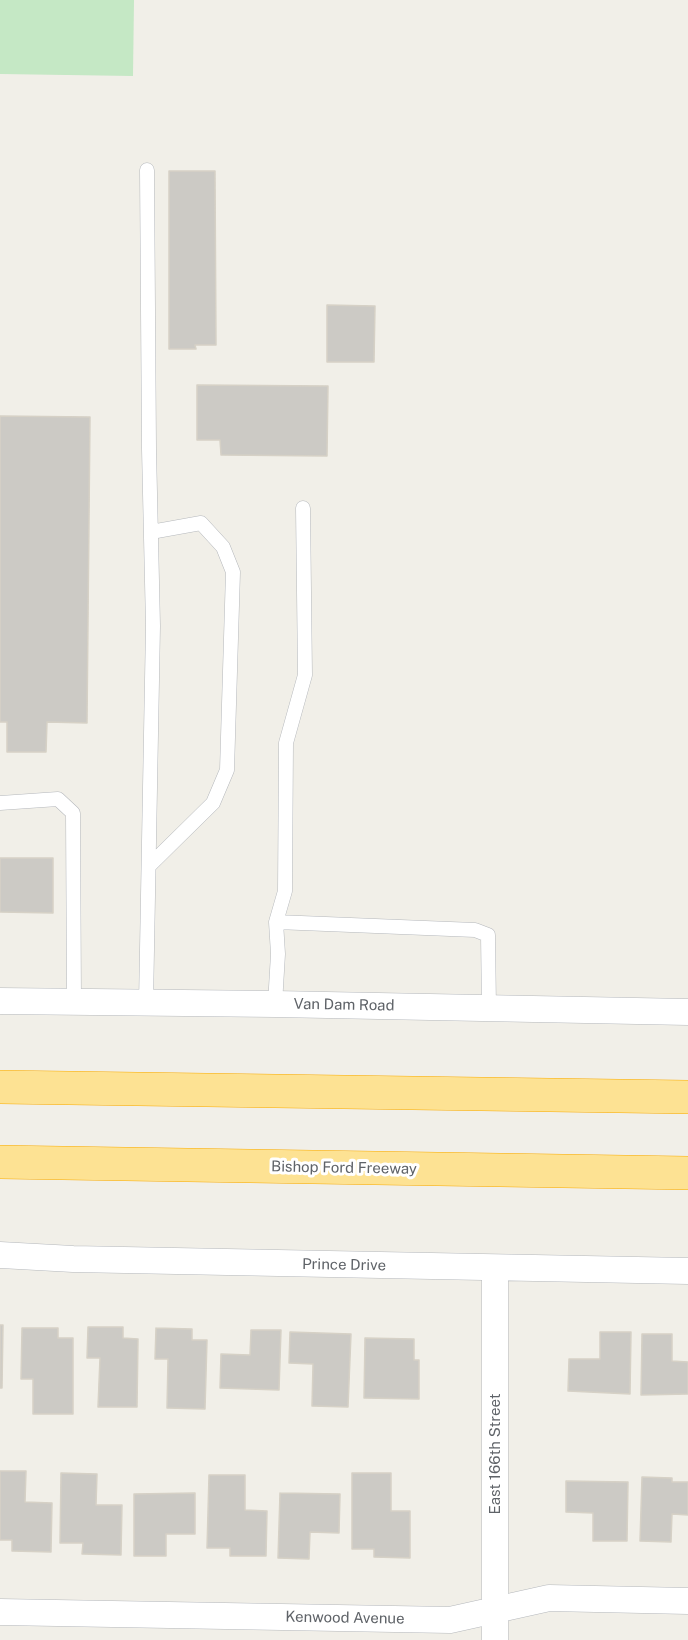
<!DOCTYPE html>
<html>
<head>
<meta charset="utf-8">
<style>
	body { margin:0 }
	canvas { display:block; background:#f1efe8 }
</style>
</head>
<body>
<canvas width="688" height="1640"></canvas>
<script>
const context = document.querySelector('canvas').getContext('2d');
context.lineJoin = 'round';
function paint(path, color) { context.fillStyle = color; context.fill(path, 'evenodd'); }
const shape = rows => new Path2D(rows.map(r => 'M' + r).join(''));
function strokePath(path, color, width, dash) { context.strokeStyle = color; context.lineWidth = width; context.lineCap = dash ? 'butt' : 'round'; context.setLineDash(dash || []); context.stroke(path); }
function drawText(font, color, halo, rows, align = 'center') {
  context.font = font + ' "Public Sans",sans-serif'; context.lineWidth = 6; context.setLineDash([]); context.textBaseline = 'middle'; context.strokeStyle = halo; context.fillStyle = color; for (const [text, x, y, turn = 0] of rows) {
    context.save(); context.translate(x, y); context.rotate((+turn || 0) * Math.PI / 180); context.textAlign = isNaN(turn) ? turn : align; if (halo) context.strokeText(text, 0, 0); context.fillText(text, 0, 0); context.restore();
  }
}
paint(shape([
	[0,0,134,0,133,76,0,74]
]), '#c5e8c5');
const building = shape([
	[169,171,215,171,216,345,195,345,196,349,169,349,169,171],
	[327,305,375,306,374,362,327,362,327,305],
	[197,385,328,386,327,456,221,455,220,440,197,440,197,385],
	[0,416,90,417,87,723,47,722,46,752,7,752,7,722,0,722,0,416],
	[0,858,53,858,53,913,0,912,0,858],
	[0,1325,3,1325,2,1388,0,1388,0,1325],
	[88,1327,123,1327,123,1338,138,1339,137,1407,98,1407,100,1358,87,1358,88,1327],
	[22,1328,58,1328,58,1338,73,1338,73,1414,33,1414,33,1379,21,1379,22,1328],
	[156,1328,192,1329,192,1340,207,1340,205,1409,167,1408,168,1359,155,1359,156,1328],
	[251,1330,281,1330,279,1390,220,1388,221,1354,250,1355,251,1330],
	[290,1332,351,1334,348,1407,312,1406,313,1364,289,1363,290,1332],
	[600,1332,631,1332,630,1394,568,1391,569,1359,600,1359,600,1332],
	[642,1334,672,1334,672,1361,688,1362,688,1394,641,1395,642,1334],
	[365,1338,414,1339,414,1360,419,1360,419,1399,364,1398,365,1338],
	[0,1471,26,1471,25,1502,52,1503,51,1552,12,1551,12,1540,0,1540,0,1471],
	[61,1473,97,1474,96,1505,122,1505,121,1555,82,1554,83,1543,60,1543,61,1473],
	[352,1473,391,1473,391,1511,410,1511,410,1558,374,1557,374,1549,352,1549,352,1473],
	[209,1475,245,1475,245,1510,267,1511,266,1556,230,1556,230,1548,207,1548,209,1475],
	[642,1477,672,1478,672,1482,688,1482,688,1515,672,1514,671,1542,640,1541,642,1477],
	[566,1481,628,1482,627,1541,593,1541,593,1513,566,1512,566,1481],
	[195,1493,195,1534,166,1534,166,1556,134,1556,134,1494,195,1493],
	[280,1493,340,1494,339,1533,310,1532,309,1559,278,1558,280,1493]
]);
paint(building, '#cccac5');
strokePath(building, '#d6d1c6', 1.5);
const service = shape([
	[0,803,58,799,73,813,74,1002],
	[150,865,213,803,227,770,233,572,223,547,201,523,151,532],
	[276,922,475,930,488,935,489,1008],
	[146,1003,153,626,149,449,147,170],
	[275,1004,278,954,276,922,285,891,286,743,305,675,303,508]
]);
const minor = shape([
	[0,1001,275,1004,688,1012],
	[0,1255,73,1259,688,1271],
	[495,1268,495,1640],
	[0,1612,450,1620,549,1598,688,1601]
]);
const motorway = shape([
	[0,1087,688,1097],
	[0,1162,688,1173]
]);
strokePath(service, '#b5b8bc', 15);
strokePath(minor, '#b5b8bc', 27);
strokePath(motorway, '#f9ab00', 34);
strokePath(service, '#fff', 14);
strokePath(minor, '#fff', 26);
strokePath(motorway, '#fde293', 33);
drawText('15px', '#5f6368', '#fff', [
	["Van Dam Road",344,1005,1],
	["Bishop Ford Freeway",344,1168,1],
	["Prince Drive",344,1265,1],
	["East 166th Street",495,1454,-90],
	["Kenwood Avenue",345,1618,1]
]);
</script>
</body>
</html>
